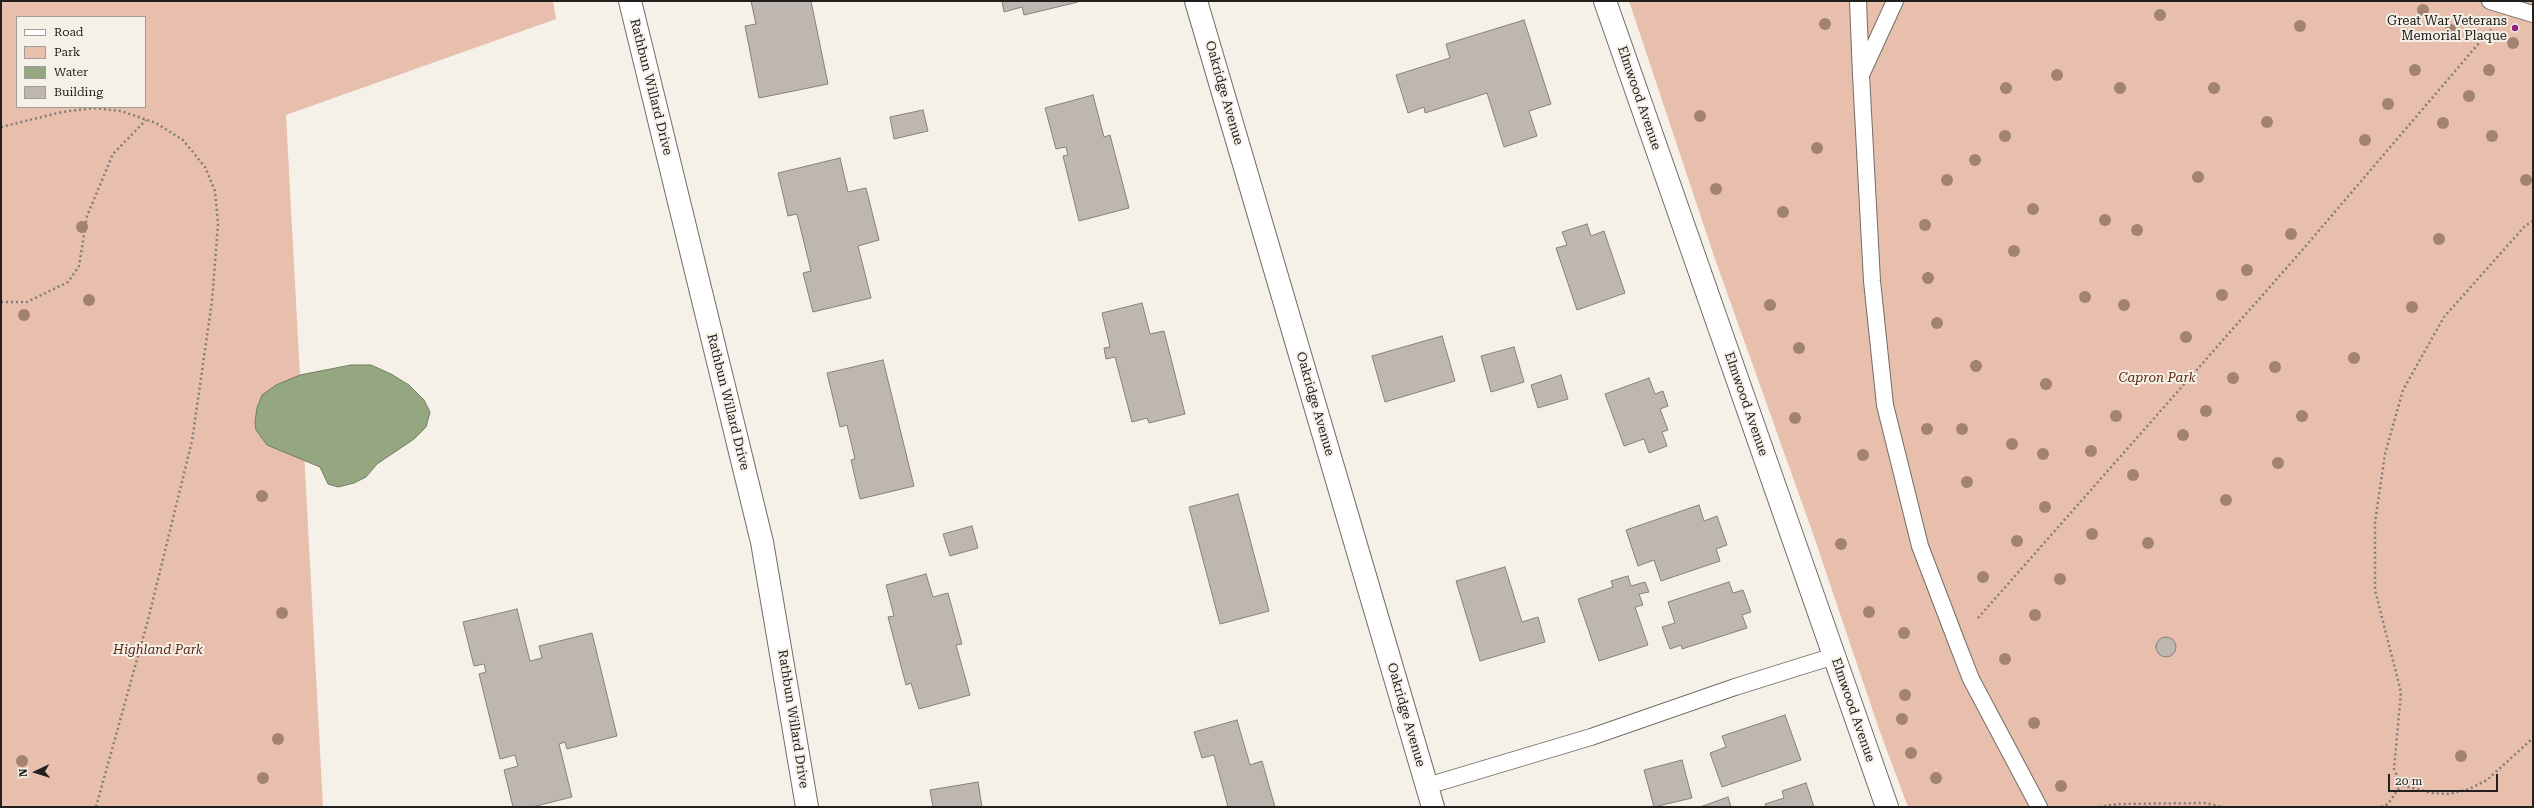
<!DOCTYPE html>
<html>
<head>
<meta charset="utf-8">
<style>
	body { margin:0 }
	#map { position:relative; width:2534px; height:808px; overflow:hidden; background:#f5f1e9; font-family:"Roboto Serif",serif }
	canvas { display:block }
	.frame { position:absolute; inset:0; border:2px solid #22201d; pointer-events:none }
	.legend { position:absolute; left:16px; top:16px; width:130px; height:92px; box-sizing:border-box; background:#f5f1e9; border:1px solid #a19d97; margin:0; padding:5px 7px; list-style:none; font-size:12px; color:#22201d }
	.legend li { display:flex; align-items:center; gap:8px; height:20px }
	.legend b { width:20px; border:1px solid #a19d97 }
	.north { position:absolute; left:16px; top:752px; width:40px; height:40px; -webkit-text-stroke:3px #f5f1e9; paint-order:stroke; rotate:266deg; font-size:11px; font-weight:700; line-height:16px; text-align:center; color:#22201d }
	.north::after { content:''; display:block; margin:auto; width:14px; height:18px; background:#22201d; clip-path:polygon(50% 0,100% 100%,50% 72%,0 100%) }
	.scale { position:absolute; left:2388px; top:774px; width:110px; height:18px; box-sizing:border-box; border:2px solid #22201d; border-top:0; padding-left:5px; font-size:12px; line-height:14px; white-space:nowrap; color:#22201d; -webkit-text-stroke:3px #f5f1e9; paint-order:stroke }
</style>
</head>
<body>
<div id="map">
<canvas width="2534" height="808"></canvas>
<div class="frame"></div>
<ul class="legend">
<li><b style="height:5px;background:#fff"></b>Road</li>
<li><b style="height:11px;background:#e8bead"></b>Park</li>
<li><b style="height:11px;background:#94a781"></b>Water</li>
<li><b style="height:11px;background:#beb7b1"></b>Building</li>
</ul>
<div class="north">N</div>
<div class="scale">20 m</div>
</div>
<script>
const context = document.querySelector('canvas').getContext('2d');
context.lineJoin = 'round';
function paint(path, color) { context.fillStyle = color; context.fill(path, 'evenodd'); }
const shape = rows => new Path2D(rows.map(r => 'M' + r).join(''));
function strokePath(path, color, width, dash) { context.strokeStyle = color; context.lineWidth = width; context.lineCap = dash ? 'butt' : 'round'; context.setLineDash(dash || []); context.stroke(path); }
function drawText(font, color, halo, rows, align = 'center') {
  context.font = font + ' "Roboto Serif",serif'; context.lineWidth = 4; context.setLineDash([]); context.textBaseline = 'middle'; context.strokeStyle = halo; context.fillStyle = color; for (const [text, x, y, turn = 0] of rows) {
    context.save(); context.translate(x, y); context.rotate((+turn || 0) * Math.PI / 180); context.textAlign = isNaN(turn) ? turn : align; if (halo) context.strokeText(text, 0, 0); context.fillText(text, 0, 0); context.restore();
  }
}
paint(shape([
	[1,1,553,1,556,19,286,115,323,807,1,807],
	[17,17,145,17,145,107,17,107],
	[1629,1,2533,1,2533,807,1908,807,1880,732,1811,528,1715,259]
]), '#e8bead');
const water = shape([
	[351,365,371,365,391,374,409,385,424,400,430,412,426,427,414,439,377,464,366,477,354,483,338,487,328,484,320,467,267,445,256,430,255,422,257,408,262,395,276,385,300,375,351,365]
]);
paint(water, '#94a781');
strokePath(water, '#727e63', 1);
const building = shape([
	[751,1,811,1,828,84,759,98,745,26,756,24,751,1],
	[1002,1,1078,1,1078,2,1024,15,1022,7,1004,12,1002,1],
	[1524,20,1551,104,1529,111,1537,136,1504,147,1487,93,1425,113,1424,107,1408,113,1396,75,1450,58,1446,44,1524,20],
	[1093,95,1104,137,1110,135,1129,208,1079,221,1063,156,1068,155,1066,147,1056,149,1045,108,1093,95],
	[923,110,928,131,894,139,890,117,923,110],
	[840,158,848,192,866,188,879,240,858,246,871,298,813,312,803,273,811,271,797,214,788,216,778,173,840,158],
	[1587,224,1591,236,1604,231,1625,293,1577,310,1556,248,1567,245,1562,232,1587,224],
	[1142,303,1150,334,1164,331,1185,414,1149,423,1147,418,1132,422,1115,357,1106,359,1104,348,1110,347,1102,313,1142,303],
	[1442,336,1455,381,1385,402,1372,356,1442,336],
	[1514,347,1524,382,1491,392,1481,356,1514,347],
	[883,360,914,486,860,499,851,460,855,459,847,425,840,427,827,373,883,360],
	[1561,375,1568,399,1538,408,1531,385,1561,375],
	[1649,378,1655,394,1663,391,1668,406,1660,409,1668,430,1662,432,1667,446,1649,453,1644,439,1624,446,1605,394,1649,378],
	[1238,494,1269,611,1220,624,1189,507,1238,494],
	[1699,505,1704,521,1717,516,1727,545,1716,549,1720,561,1661,581,1654,560,1638,566,1626,530,1699,505],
	[972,526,978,548,950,556,943,534,972,526],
	[1505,567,1522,622,1538,617,1545,642,1480,661,1456,581,1505,567],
	[926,574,933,597,948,593,962,644,956,645,970,695,919,709,911,683,906,685,888,617,894,616,886,585,926,574],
	[1628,576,1631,586,1645,582,1649,592,1639,594,1643,605,1635,607,1648,645,1599,661,1578,599,1613,587,1611,581,1628,576],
	[1729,582,1733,593,1743,590,1751,612,1742,615,1747,628,1682,649,1681,645,1670,649,1662,627,1675,623,1668,602,1729,582],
	[517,609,530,661,542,658,539,646,592,633,617,736,567,749,565,742,559,744,572,797,532,807,513,807,504,770,518,766,515,755,500,759,479,674,486,672,484,664,474,666,463,622,517,609],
	'2156 647a10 10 0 1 1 20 0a10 10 0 1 1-20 0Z',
	[1785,715,1801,760,1722,787,1710,753,1726,747,1722,736,1785,715],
	[1237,720,1250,765,1262,761,1275,807,1228,807,1214,755,1202,758,1194,732,1237,720],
	[1682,760,1692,798,1654,807,1644,770,1682,760],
	[978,782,982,807,933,807,930,790,978,782],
	[1806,783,1814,807,1766,807,1765,804,1784,798,1782,791,1806,783],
	[1728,797,1731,807,1700,807,1728,797]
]);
paint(building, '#beb7b1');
strokePath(building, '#87807b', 1);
const lane = shape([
	[1858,1,1861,75,1895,1],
	[2490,1,2533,14],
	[1861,75,1872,281,1885,405,1920,546,1957,643,1971,679,2039,807],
	[1427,786,1591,737,1735,687,1834,656]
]);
const street = shape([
	[630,1,762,542,807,807],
	[1196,1,1433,807],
	[1605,1,1887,807]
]);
strokePath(lane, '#716e66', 18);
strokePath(street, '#716e66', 24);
strokePath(shape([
	[1,127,62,112,93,108,121,111,156,123,183,140,205,167,215,191,218,224,212,301,192,441,148,620,96,807],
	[2533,221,2525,226,2444,317,2403,390,2385,454,2375,522,2375,590,2401,692,2394,769,2401,785,2432,793,2450,794,2469,789,2487,780,2533,738],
	[1,302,27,302,68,282,79,266,87,216,113,154,146,120],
	[1978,618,2298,255,2491,29],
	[2099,807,2117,804,2206,803,2221,807],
	[2381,807,2388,804,2401,785]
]), '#817e79', 2.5, [2, 3]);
strokePath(lane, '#fff', 16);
strokePath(street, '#fff', 22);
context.fillStyle = '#a28271';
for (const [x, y] of [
	[2423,10],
	[2160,15],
	[1825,24],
	[2300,26],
	[2451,30],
	[2513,43],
	[2415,70],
	[2489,70],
	[2057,75],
	[2006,88],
	[2120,88],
	[2214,88],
	[2469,96],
	[2388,104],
	[1700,116],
	[2267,122],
	[2443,123],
	[2005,136],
	[2492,136],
	[2365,140],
	[1817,148],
	[1975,160],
	[2198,177],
	[1947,180],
	[2526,180],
	[1716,189],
	[2033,209],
	[1783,212],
	[2105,220],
	[1925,225],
	[82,227],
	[2137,230],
	[2291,234],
	[2439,239],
	[2014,251],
	[2247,270],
	[1928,278],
	[2222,295],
	[2085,297],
	[89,300],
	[1770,305],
	[2124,305],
	[2412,307],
	[24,315],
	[1937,323],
	[2186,337],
	[1799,348],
	[2354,358],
	[1976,366],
	[2275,367],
	[2233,378],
	[2046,384],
	[2206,411],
	[2116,416],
	[2302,416],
	[1795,418],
	[1927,429],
	[1962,429],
	[2183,435],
	[2012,444],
	[2091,451],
	[2043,454],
	[1863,455],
	[2278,463],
	[2133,475],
	[1967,482],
	[262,496],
	[2226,500],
	[2045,507],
	[2092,534],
	[2017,541],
	[2148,543],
	[1841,544],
	[1983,577],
	[2060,579],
	[1869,612],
	[282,613],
	[2035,615],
	[1904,633],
	[2005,659],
	[1905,695],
	[1902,719],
	[2034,723],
	[278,739],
	[1911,753],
	[2461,756],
	[22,761],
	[263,778],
	[1936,778],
	[2061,786]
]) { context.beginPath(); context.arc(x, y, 6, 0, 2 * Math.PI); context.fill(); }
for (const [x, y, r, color] of [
	[2515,28,4,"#93207f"]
]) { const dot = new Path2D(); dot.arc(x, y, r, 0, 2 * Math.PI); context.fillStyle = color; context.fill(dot); strokePath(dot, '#f5f1e9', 1.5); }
drawText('13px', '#22201d', '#f5f1e9', [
	["Great War Veterans",2507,21],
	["Memorial Plaque",2507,36]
], 'right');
drawText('13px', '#22201d', '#f5f1e9', [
	["Rathbun Willard Drive",651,87,76],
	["Oakridge Avenue",1224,93,74],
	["Elmwood Avenue",1639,98,71],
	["Rathbun Willard Drive",728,402,76],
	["Oakridge Avenue",1315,404,74],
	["Elmwood Avenue",1746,404,71],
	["Elmwood Avenue",1853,710,71],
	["Oakridge Avenue",1406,715,74],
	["Rathbun Willard Drive",793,719,81]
]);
drawText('italic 13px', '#5e270f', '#f5f1e9', [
	["Capron Park",2157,378],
	["Highland Park",158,650]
]);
</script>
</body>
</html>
